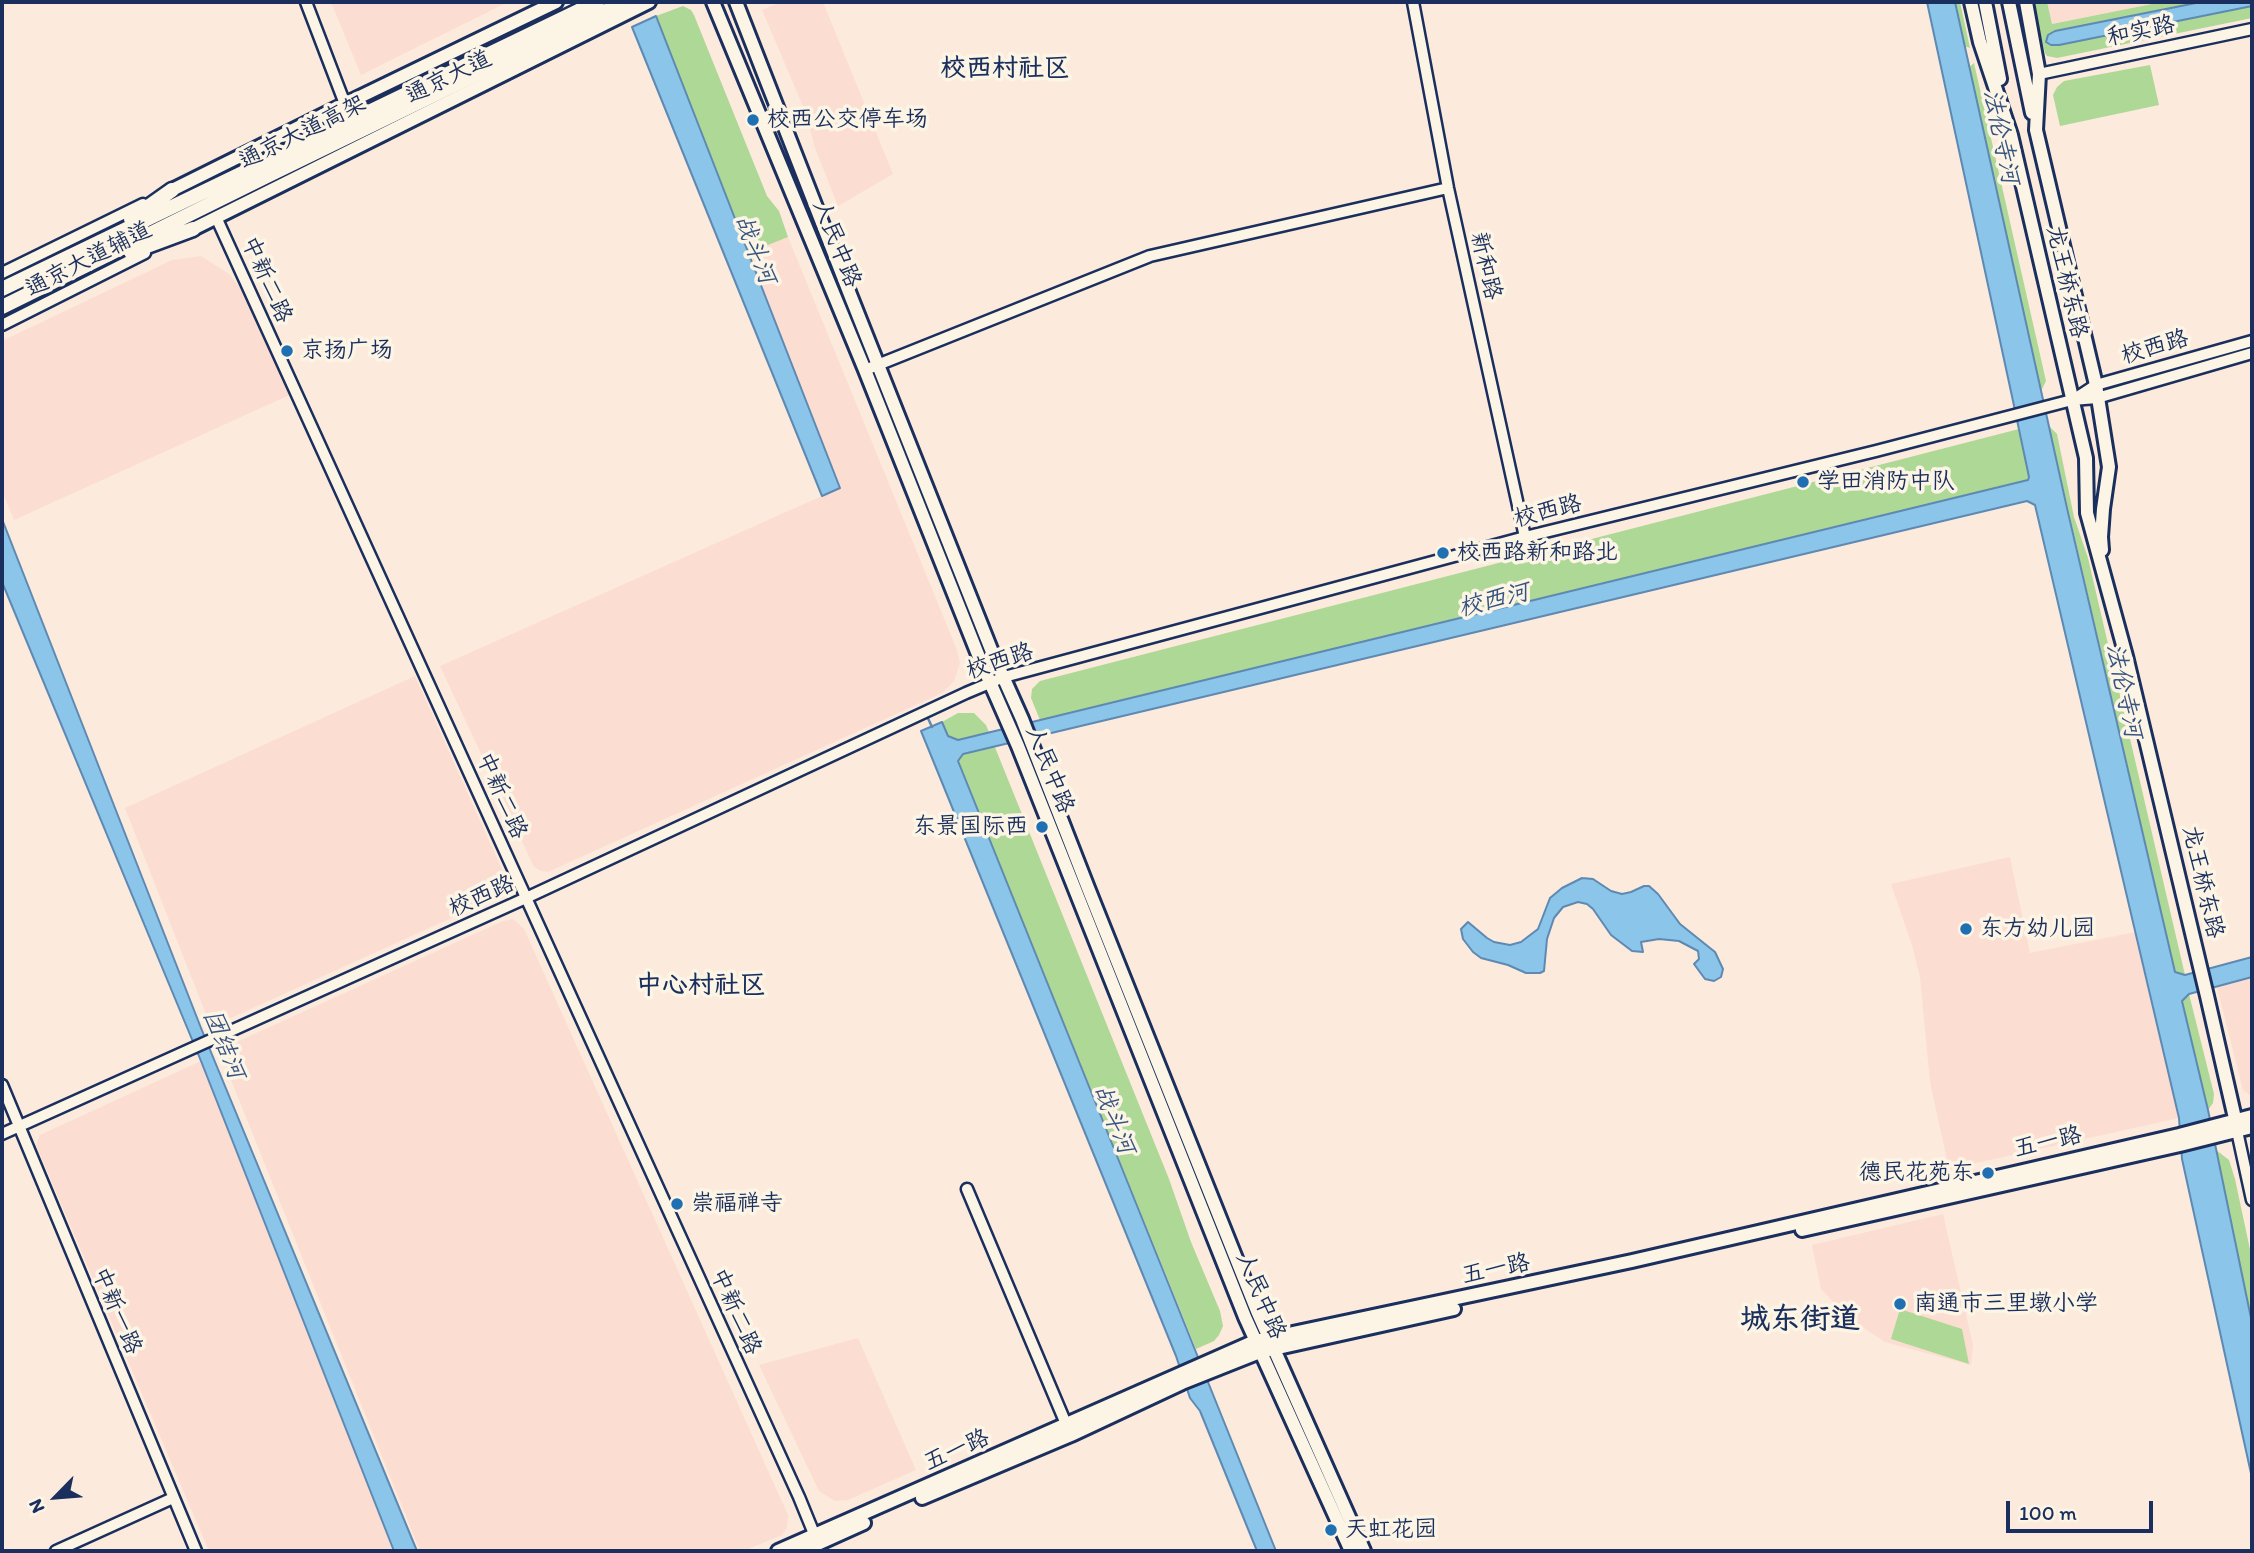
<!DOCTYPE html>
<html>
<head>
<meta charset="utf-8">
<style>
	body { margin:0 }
	#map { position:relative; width:2254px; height:1553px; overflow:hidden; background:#fceadc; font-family:Itim,sans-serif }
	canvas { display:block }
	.frame { position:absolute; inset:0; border:4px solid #1b2f5e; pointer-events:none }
	.north { position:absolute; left:21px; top:1462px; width:70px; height:70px; -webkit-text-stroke:5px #fcf5e5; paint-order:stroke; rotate:245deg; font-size:19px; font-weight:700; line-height:28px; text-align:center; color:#1b2f5e }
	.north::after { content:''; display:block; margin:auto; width:24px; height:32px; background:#1b2f5e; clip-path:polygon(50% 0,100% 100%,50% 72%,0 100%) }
	.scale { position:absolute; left:2006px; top:1501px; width:147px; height:32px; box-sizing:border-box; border:4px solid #1b2f5e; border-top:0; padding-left:9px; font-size:21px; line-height:24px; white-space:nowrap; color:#1b2f5e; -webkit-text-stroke:5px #fcf5e5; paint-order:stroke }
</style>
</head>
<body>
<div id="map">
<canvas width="2254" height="1553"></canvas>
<div class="frame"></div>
<div class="north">N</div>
<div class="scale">100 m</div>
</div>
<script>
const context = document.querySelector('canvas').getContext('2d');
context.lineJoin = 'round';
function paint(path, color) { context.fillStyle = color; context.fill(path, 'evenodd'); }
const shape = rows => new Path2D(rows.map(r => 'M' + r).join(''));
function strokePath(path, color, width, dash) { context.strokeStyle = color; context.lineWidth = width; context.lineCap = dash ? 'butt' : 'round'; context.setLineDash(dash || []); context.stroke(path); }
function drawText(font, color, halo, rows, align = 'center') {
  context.font = font + ' Itim,"LXGW WenKai TC",sans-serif'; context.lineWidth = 7; context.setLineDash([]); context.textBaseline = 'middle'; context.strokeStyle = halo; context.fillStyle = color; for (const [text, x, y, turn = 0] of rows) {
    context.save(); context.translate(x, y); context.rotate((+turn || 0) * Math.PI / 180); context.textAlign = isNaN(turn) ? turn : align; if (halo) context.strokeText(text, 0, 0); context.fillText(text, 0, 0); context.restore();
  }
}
paint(shape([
	[331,2,508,2,361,75],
	[781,2,823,2,893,174,838,206,815,148,805,111,762,10],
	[2047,2,2162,2,2051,24],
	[788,237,957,650,960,663,954,681,942,693,548,872,541,871,534,867,440,666,840,488,748,253],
	[201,256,229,274,250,300,294,393,14,520,2,491,2,341,172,260],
	[415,676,508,883,507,889,502,895,211,1027,125,808],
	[2010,857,2030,953,2136,932,2179,1118,1949,1169,1930,1082,1920,977,1912,945,1891,884],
	[513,919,524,929,788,1515,787,1527,782,1535,743,1551,420,1551,219,1050,503,921],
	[2252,977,2252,1097,2243,1090,2217,987],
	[201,1061,394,1551,209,1551,36,1145,40,1135],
	[1943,1214,1973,1345,1971,1365,1885,1342,1850,1319,1821,1289,1812,1245],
	[858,1338,916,1470,848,1500,835,1501,819,1491,759,1365]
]), '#fcddd2');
paint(shape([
	[1955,2,1960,2,1970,48,1964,46],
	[2033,2,2047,2,2052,24,2162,2,2252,2,2252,18,2057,58,2047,56,2045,53],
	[683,6,691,10,694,15,767,196,779,211,788,237,748,253,656,16],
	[1974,63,2046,381,2041,391,1968,68],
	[2150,65,2159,105,2060,126,2053,95,2057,87,2064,81],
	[2049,426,2057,434,2074,517,2088,558,2185,975,2175,972],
	[2019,429,2029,478,2026,481,1040,720,1031,698,1032,689,1040,681],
	[958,713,974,713,986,725,1169,1179,1191,1242,1220,1311,1223,1326,1219,1335,1214,1341,1196,1349,942,722],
	[2189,994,2214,1094,2213,1103,2208,1110,2182,1001],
	[2216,1150,2229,1160,2235,1179,2252,1259,2252,1323],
	[1900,1309,1962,1329,1969,1364,1891,1339]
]), '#aed895');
const water = shape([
	[1927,2,1955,2,2067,508,2175,972,2185,975,2252,957,2252,977,2189,994,2182,1001,2208,1110,2252,1323,2252,1478,2182,1159,2179,1118,2035,505,2027,501,963,754,958,761,1276,1551,1257,1551,1200,1411,1190,1398,1176,1356,921,731,942,722,948,736,958,740,2028,480,2029,477,2013,401,1927,2],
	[2201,2,2252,2,2252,6,2059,45,2051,45,2046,42,2048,35,2055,31,2201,2],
	[656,16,840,488,822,496,632,27,656,16],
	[2,519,201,1028,417,1551,394,1551,201,1061,2,582,2,519],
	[1582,878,1593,879,1611,891,1622,894,1631,892,1644,886,1649,886,1658,894,1680,924,1715,952,1723,969,1721,977,1714,981,1705,979,1694,964,1699,959,1698,951,1679,941,1659,939,1641,942,1643,952,1632,951,1611,935,1593,909,1587,904,1578,902,1563,907,1554,918,1547,939,1544,971,1540,973,1526,973,1508,965,1481,958,1473,952,1463,939,1461,929,1468,922,1487,938,1494,942,1510,945,1521,942,1538,929,1550,898,1562,888,1582,878]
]);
paint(water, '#8bc5ea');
strokePath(water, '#5e89b2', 2);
strokePath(shape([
	[926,714,932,727]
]), '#5e89b2', 2.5);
const minor = shape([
	[306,2,345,104],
	[1413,2,1448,188,1525,537],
	[2039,74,2252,29],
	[216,217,799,1497,817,1541],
	[2,273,143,204],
	[2,325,145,253],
	[865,370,1150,256,1448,188],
	[2076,398,2096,385,2252,341],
	[2,1085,196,1551],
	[2237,1131,2252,1200],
	[2,1134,526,898,966,693,1004,677,1525,537,1876,451,2072,400,2097,398,2252,353],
	[967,1189,1069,1431],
	[56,1551,173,1498]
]);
const major = shape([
	[713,2,865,370,979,657,1018,746,1245,1317,1351,1551],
	[736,2,851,297,992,652,1022,719,1088,888,1257,1311,1364,1551],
	[1971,2,1980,42,2011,135,2086,458,2087,513,2126,656,2207,996,2237,1127],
	[1985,2,2000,79],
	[2009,2,2032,113],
	[2026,2,2039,74,2036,130,2096,385,2109,467,2103,509,2101,537,2102,550],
	[172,190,345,104,556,2],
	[193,229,649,2],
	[1802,1230,2180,1145,2252,1127],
	[922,1498,1071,1435,1182,1383,1260,1352,1454,1309],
	[778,1551,1255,1341,1632,1261,2179,1135,2252,1116],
	[802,1551,864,1523]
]);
const highway = shape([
	[131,219,172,190],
	[131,252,193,229],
	[2,289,597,2],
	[2,307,269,175,625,2]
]);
strokePath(minor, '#1b2f5e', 15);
strokePath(major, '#1b2f5e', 18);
strokePath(highway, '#1b2f5e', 19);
strokePath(minor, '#fcf5e5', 10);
strokePath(major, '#fcf5e5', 12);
strokePath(highway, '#fcf5e5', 14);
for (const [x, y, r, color] of [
	[753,120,7,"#1f6fb2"],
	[287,351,7,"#1f6fb2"],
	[1803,482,7,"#1f6fb2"],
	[1443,553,7,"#1f6fb2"],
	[1042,827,7,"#1f6fb2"],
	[1966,929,7,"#1f6fb2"],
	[1988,1173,7,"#1f6fb2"],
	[677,1204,7,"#1f6fb2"],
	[1900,1304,7,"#1f6fb2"],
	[1331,1530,7,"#1f6fb2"]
]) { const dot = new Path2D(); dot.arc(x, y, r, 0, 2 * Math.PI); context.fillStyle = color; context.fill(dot); strokePath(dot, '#fcf5e5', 2.5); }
drawText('23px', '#1b2f5e', '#fcf5e5', [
	["和实路",2141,32,-12],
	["通京大道",449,78,-26],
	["通京大道高架",303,133,-26],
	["人民中路",836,244,68],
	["通京大道辅道",89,260,-27],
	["新和路",1485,266,77],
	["中新二路",266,280,66],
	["龙王桥东路",2066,282,77],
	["校西路",2155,348,-16],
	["校西路",1548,512,-14],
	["校西路",1000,662,-18],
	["人民中路",1049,770,68],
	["中新二路",501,796,66],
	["龙王桥东路",2202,882,77],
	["校西路",482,897,-24],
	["五一路",2048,1143,-13],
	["五一路",1496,1270,-12],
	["人民中路",1260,1296,67],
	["中新一路",116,1311,67],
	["中新二路",735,1312,66],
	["五一路",957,1451,-24]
]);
drawText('23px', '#1b2f5e', '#fcf5e5', [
	["校西公交停车场",767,120],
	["京扬广场",301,351],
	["学田消防中队",1817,482],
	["校西路新和路北",1457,553],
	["东景国际西",1028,827,"right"],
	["东方幼儿园",1980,929],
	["德民花苑东",1974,1173,"right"],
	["崇福禅寺",691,1204],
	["南通市三里墩小学",1914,1304],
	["天虹花园",1345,1530]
], 'left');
drawText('italic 24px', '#375481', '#fcf5e5', [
	["法伦寺河",2000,137,78],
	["战斗河",754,250,68],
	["校西河",1494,601,-14],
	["法伦寺河",2123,691,78],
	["团结河",223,1045,68],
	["战斗河",1113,1120,68]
]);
drawText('bold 26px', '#1b2f5e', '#fcf5e5', [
	["校西村社区",1005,69],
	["中心村社区",701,986]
]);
drawText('bold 30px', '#1b2f5e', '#fcf5e5', [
	["城东街道",1800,1320]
]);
</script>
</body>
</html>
